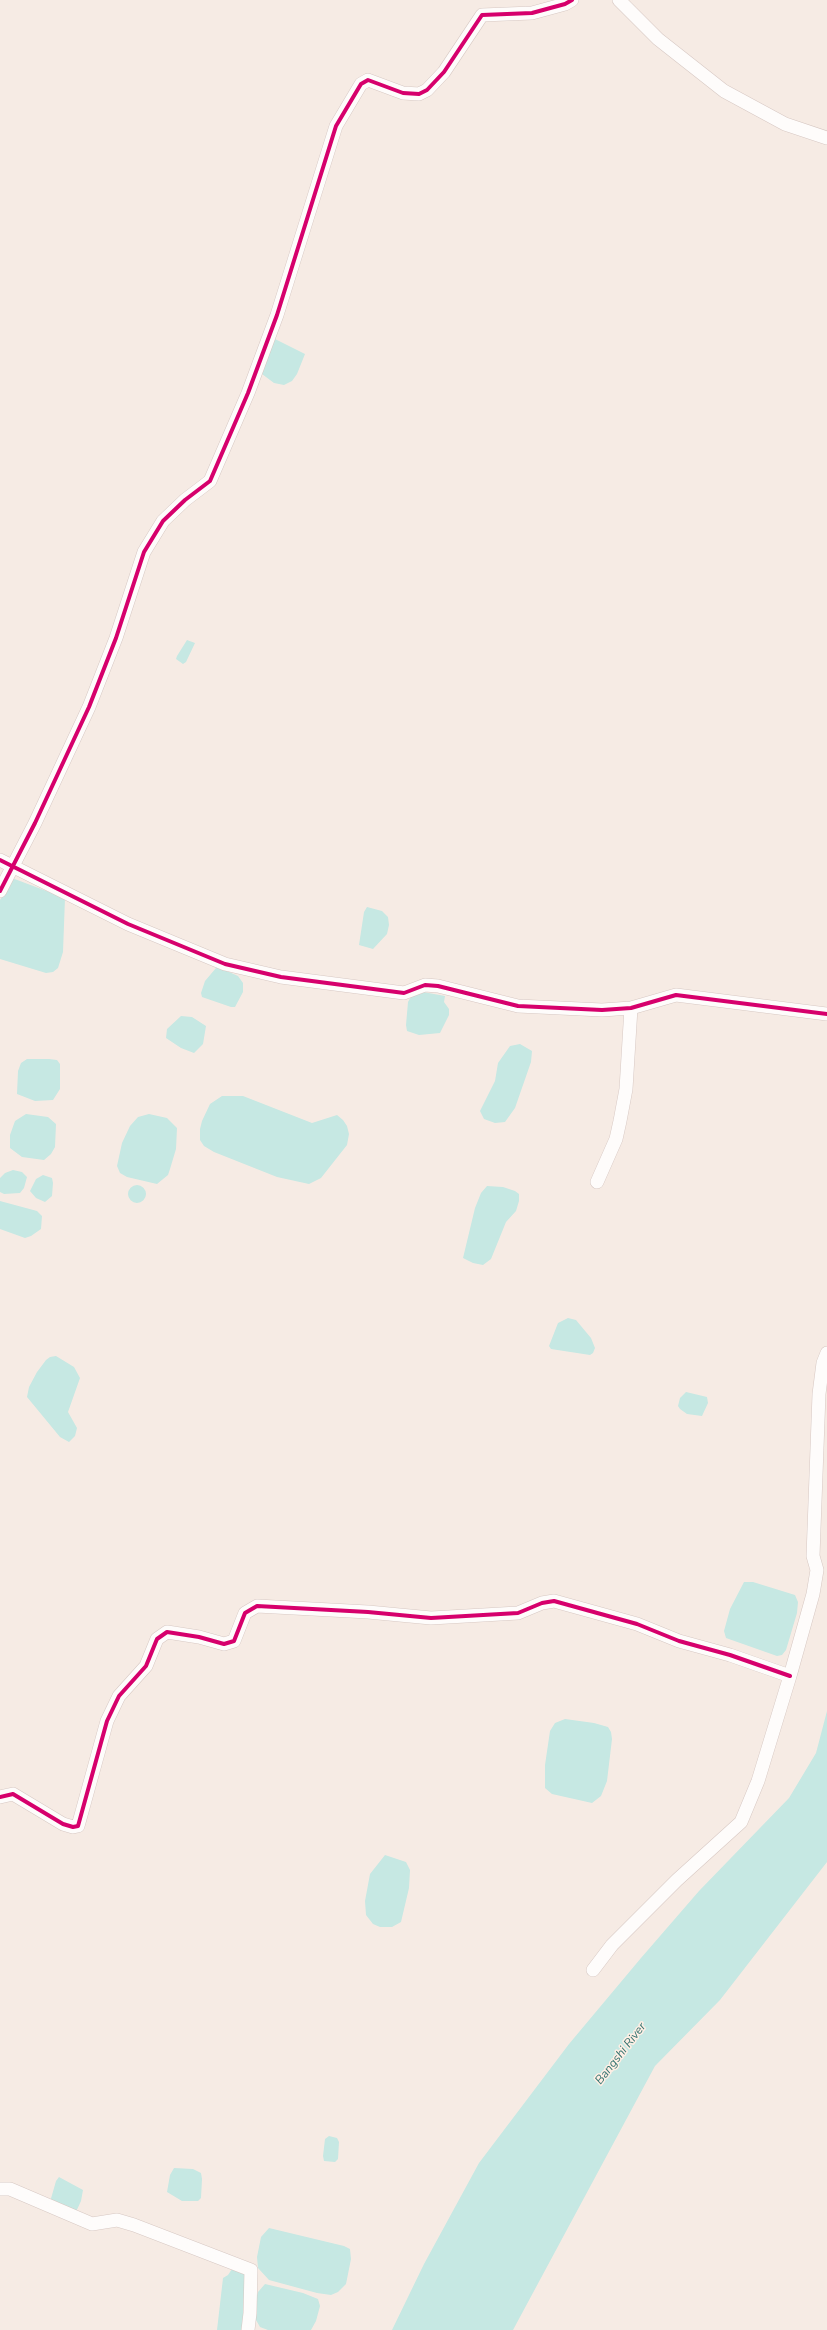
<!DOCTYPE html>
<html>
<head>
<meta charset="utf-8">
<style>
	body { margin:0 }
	canvas { display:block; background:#f6ebe4 }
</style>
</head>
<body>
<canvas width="827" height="2330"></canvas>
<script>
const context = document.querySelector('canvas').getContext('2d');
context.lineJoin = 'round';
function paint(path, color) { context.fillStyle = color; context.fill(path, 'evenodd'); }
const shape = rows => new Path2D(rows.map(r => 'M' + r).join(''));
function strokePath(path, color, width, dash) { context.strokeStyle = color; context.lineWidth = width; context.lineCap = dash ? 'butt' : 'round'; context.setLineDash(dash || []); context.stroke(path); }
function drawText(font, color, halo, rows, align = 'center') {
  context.font = font + ' "Nunito Sans",sans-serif'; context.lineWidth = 3; context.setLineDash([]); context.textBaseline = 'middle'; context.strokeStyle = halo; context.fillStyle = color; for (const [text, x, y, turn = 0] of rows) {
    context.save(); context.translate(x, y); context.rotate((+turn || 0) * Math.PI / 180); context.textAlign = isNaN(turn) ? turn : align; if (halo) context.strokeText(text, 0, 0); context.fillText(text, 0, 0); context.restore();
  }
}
paint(shape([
	[273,338,305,354,297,374,292,381,284,385,274,383,262,374],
	[187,640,195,643,186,662,183,664,176,659,177,656],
	[12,878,65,898,63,952,58,968,53,972,46,973,0,959,0,900],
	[367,907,382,911,388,917,389,925,387,934,373,949,359,945,364,912],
	[216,968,220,968,238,976,243,983,243,992,235,1007,231,1007,202,997,201,993,205,981],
	[423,992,445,996,444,1002,449,1009,449,1015,440,1033,419,1035,407,1031,406,1025,408,1002,412,995],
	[181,1016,192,1017,206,1026,203,1044,194,1053,181,1048,166,1038,167,1029],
	[520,1044,532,1051,531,1062,515,1108,505,1122,495,1123,484,1119,480,1111,495,1081,498,1063,510,1046],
	[27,1059,49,1059,57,1060,60,1064,60,1089,53,1100,35,1101,17,1094,18,1071,21,1063],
	[222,1096,243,1096,312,1123,337,1115,343,1120,347,1126,349,1134,347,1145,321,1178,309,1184,277,1177,214,1152,204,1146,200,1140,200,1129,202,1121,210,1104],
	[26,1114,48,1117,56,1124,55,1147,51,1154,44,1160,22,1157,10,1148,10,1135,15,1121],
	[149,1114,167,1118,177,1128,176,1149,170,1169,168,1175,157,1184,127,1177,120,1173,117,1166,122,1143,130,1126,138,1117],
	[13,1170,22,1172,27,1177,24,1188,20,1193,4,1194,0,1192,0,1178,5,1173],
	[43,1175,52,1178,53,1183,52,1196,45,1202,36,1198,30,1191,36,1179],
	'128 1194a9 9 0 1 1 18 0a9 9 0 1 1-18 0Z',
	[487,1186,503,1187,515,1191,519,1194,519,1201,516,1211,506,1222,491,1259,483,1265,473,1263,463,1258,475,1208,481,1193],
	[0,1201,37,1211,42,1216,41,1229,31,1236,25,1238,0,1229],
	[568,1318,576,1320,591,1338,595,1348,593,1353,590,1355,551,1349,549,1346,558,1323],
	[56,1356,74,1367,80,1378,68,1412,77,1428,75,1436,69,1442,60,1437,27,1397,29,1387,37,1372,46,1360,50,1357],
	[686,1392,707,1397,708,1403,702,1416,687,1414,680,1409,678,1406,680,1398],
	[744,1582,753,1582,795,1595,798,1602,797,1613,786,1650,782,1655,777,1656,726,1638,724,1631,730,1609],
	[827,1711,827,1862,720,2000,655,2066,513,2330,392,2330,424,2264,479,2163,569,2044,641,1958,699,1891,789,1798,816,1753],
	[565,1719,594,1723,608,1727,611,1732,612,1739,607,1781,601,1796,592,1803,552,1794,545,1788,545,1765,550,1731,555,1723],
	[385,1855,406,1862,410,1870,409,1888,401,1922,392,1927,380,1927,373,1924,366,1915,365,1901,370,1874],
	[329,2136,337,2138,339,2142,338,2159,335,2162,324,2161,323,2156,325,2139],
	[174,2168,193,2169,201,2173,202,2179,201,2198,198,2201,182,2201,167,2192,170,2175],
	[59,2177,83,2190,81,2201,75,2214,50,2202,56,2181],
	[269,2228,344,2246,350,2249,351,2259,346,2284,338,2292,331,2295,317,2293,269,2280,258,2268,257,2257,261,2237],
	[232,2269,246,2272,245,2330,217,2330,223,2278,228,2275],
	[265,2284,303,2293,318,2299,320,2306,316,2321,311,2330,268,2330,260,2327,256,2320,255,2302,258,2292]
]), '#c6e8e3');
const minor = shape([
	[619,0,658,39,724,91,785,124,827,138],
	[0,860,128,924,225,964,281,977,404,993,425,985,438,986,518,1006,602,1010,631,1008,676,995,827,1014],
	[0,891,35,823,89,707,116,638,144,552,163,521,185,500,210,481,248,393,277,315,336,126,361,84,368,80,403,93,419,94,427,90,444,72,482,15,532,13,565,4,572,0],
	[597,1182,616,1139,620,1121,626,1089,631,1008],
	[0,1797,13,1794,63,1824,73,1827,78,1826,107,1721,119,1696,146,1666,157,1639,167,1632,199,1637,224,1644,234,1641,245,1613,257,1606,368,1612,431,1618,518,1613,542,1603,554,1601,637,1624,679,1641,730,1655,790,1676],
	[593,1970,612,1945,677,1880,741,1822,758,1781,790,1676,813,1594,817,1570,813,1556,819,1394,823,1363,827,1353],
	[0,2189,10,2189,92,2224,117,2220,134,2225,251,2270,250,2313,248,2330]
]);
strokePath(minor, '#d7c8c3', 14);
strokePath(minor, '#fefcfb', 13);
strokePath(shape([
	[0,860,128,924,225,964,281,977,404,993,425,985,438,986,518,1006,602,1010,631,1008,676,995,827,1014],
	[0,891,35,823,89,707,116,638,144,552,163,521,185,500,210,481,248,393,277,315,336,126,361,84,368,80,403,93,419,94,427,90,444,72,482,15,532,13,565,4,572,0],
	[0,1797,13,1794,63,1824,73,1827,78,1826,107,1721,119,1696,146,1666,157,1639,167,1632,199,1637,224,1644,234,1641,245,1613,257,1606,368,1612,431,1618,518,1613,542,1603,554,1601,637,1624,679,1641,730,1655,790,1676]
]), '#d6006c', 4);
drawText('italic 12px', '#357470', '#ffefe5', [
	["Bangshi River",621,2054,-52]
]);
</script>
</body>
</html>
